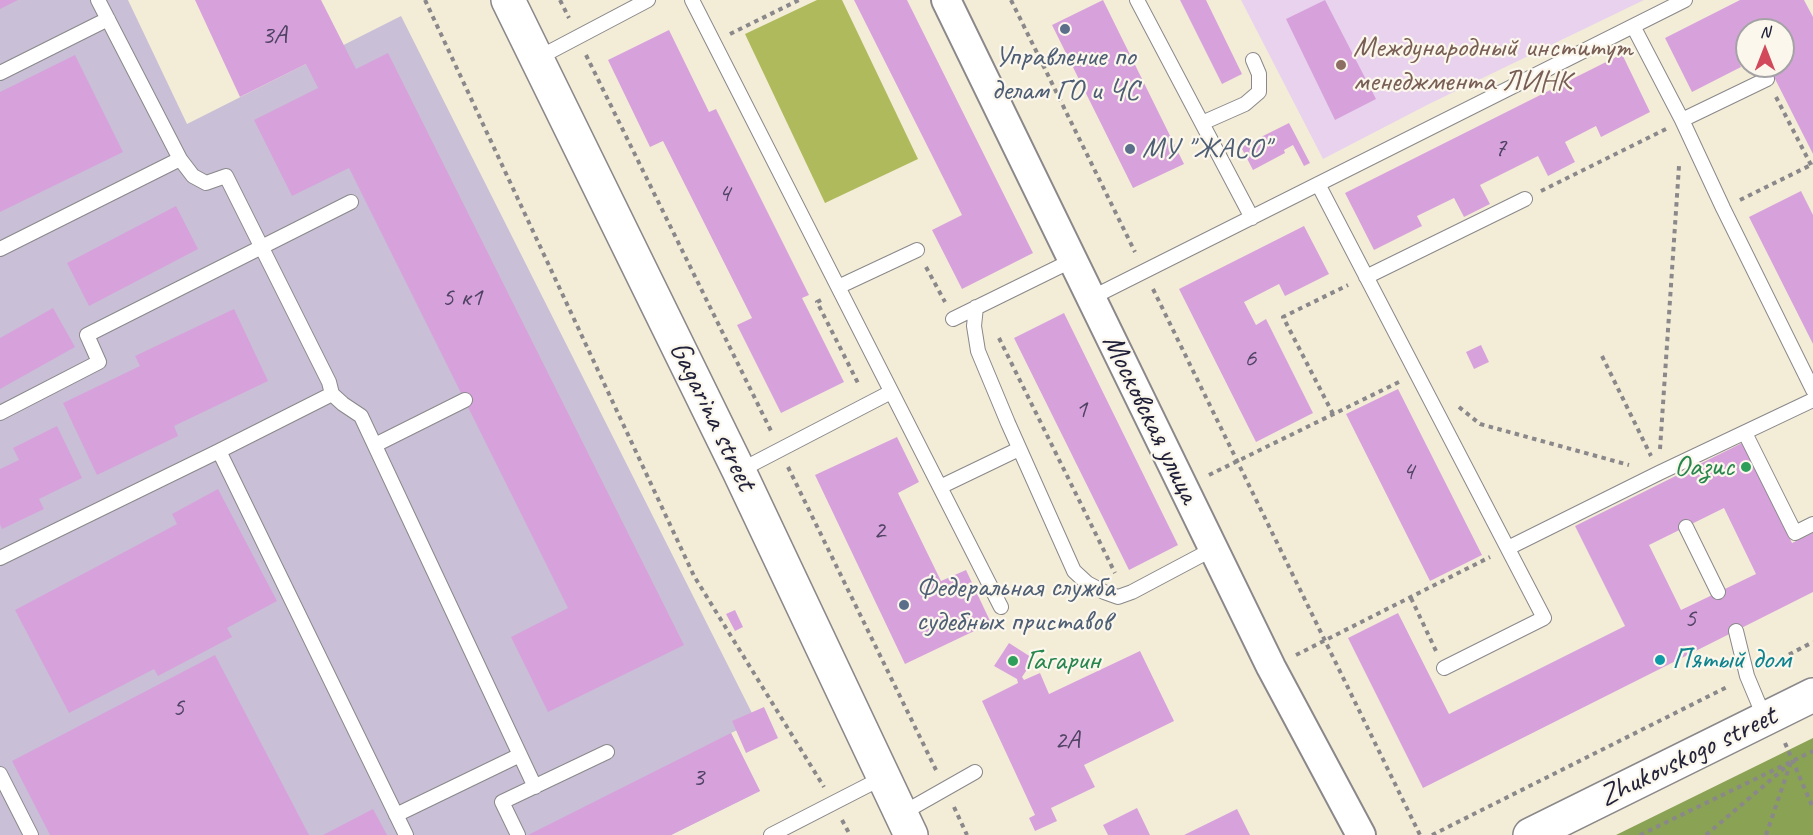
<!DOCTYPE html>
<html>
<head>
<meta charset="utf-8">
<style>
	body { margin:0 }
	#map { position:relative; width:1813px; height:835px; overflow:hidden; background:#f3edd8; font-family:Caveat,sans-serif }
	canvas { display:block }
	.north { position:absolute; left:1735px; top:18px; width:60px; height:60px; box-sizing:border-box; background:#fbf7ec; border:2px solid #a4a2a5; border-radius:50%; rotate:0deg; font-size:16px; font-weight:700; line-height:24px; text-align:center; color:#22223b }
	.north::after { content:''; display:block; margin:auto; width:21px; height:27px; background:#d1495b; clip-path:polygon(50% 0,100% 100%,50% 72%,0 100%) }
</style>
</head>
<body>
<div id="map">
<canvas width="1813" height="835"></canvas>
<div class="north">N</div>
</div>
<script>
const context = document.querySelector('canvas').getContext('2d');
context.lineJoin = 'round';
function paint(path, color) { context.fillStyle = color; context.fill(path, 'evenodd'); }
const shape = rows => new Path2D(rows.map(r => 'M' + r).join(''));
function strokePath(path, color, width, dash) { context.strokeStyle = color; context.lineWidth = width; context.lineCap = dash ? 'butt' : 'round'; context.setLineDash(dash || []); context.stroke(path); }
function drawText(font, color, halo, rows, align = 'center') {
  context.font = font + ' Caveat,sans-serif'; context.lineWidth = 4.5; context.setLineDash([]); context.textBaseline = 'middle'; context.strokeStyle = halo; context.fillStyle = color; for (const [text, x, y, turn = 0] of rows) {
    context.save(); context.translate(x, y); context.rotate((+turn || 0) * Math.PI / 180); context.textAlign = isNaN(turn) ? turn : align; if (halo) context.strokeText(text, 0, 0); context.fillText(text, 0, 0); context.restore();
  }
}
paint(shape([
	[1241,0,1644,0,1429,104,1323,159]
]), '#e9d2ee');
paint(shape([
	[0,0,128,0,187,124,401,16,756,721,731,733,760,791,671,835,0,835]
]), '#c9bfd7');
paint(shape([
	[817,0,842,0,918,159,825,203,745,34]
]), '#aeba5c');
paint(shape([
	[1813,738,1813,835,1616,835]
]), '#8aa254');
paint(shape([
	[0,0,18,0,0,9],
	[195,0,321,0,356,69,388,53,684,645,548,712,511,637,568,608,349,168,292,196,254,120,318,88,306,64,240,97],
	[854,0,907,0,1033,253,962,289,932,230,962,215],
	[1103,0,1184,164,1133,188,1052,25],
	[1180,0,1206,0,1242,74,1222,84],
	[1325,0,1376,99,1335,120,1286,19],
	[1740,0,1804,0,1813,17,1813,154,1771,71,1783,66,1783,30,1747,30,1747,56,1738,60,1741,67,1692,92,1665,38],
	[669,30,709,112,716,109,809,295,802,298,844,382,781,413,737,325,752,318,663,141,650,147,608,60],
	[1622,54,1650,112,1601,137,1596,126,1565,142,1575,162,1548,176,1538,156,1480,185,1490,204,1464,217,1454,198,1417,216,1422,226,1374,250,1345,193],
	[75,55,123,152,0,212,0,92],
	[1289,123,1310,163,1304,166,1293,145,1284,150,1285,153,1253,170,1241,147],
	[1801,191,1813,215,1813,344,1749,217],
	[176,206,198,249,89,306,67,263],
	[1304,226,1329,274,1285,296,1279,284,1244,302,1256,325,1266,319,1313,413,1256,442,1179,289],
	[53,308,75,347,0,389,0,338],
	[234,309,268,381,174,426,178,436,97,475,63,403,140,366,135,356],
	[1064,313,1178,545,1129,570,1014,338],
	[1481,345,1489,362,1474,369,1466,352],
	[1398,389,1482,555,1430,581,1346,414],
	[57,426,82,478,39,499,44,509,2,529,0,524,0,469,19,460,13,448],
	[897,437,919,482,898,493,941,581,966,570,991,623,905,664,815,475],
	[1742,443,1792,543,1813,533,1813,592,1423,788,1348,638,1398,613,1449,714,1625,626,1575,526],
	[1724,508,1756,574,1681,610,1649,545],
	[218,489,277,601,227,628,232,637,158,676,154,669,69,713,15,610,177,524,172,514],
	[735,610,743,627,735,631,726,614],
	[1009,643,1034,659,1022,677,1024,680,1040,673,1049,694,1140,651,1174,721,1084,765,1095,787,1051,808,1057,821,1035,831,1029,818,1035,815,982,701,1018,683,1017,679,994,666],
	[215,655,309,835,50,835,12,761],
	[764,707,778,738,746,753,732,721],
	[731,733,760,791,671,835,528,835],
	[1137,808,1150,835,1108,835,1103,825],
	[373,809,387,835,323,835],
	[1237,809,1250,835,1184,835]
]), '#d7a2dc');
const lane = shape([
	[98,0,180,159,193,176,206,183,226,176,329,382,332,394,343,404,361,416,535,787],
	[692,0,1001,607],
	[1137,0,1252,218],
	[1633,26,1682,120,1723,208,1813,390],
	[538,58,648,0],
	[0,73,108,19],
	[1682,120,1767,79],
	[1202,123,1245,104,1259,92,1259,74,1253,60],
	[1318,184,1544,618,1444,668],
	[0,249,180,159],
	[1366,277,1525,199],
	[838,287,917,250],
	[1091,298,1685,0],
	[976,307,974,326,978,351,1008,423,1074,571,1087,583,1104,592,1118,597,1132,592,1213,549],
	[953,319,1073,260],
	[332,394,219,451,406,835],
	[0,413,99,362,87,335,351,202],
	[1745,433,1795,533,1813,524],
	[375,445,465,400],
	[739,471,891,392],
	[940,487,1019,449],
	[1686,527,1718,592],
	[1508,548,1659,473,1813,400],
	[0,558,219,451],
	[1736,631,1747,676,1765,719],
	[0,774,31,835],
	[901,814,975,772],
	[396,815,520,755],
	[518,835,502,802,607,752],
	[771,835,884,777]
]);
const street = shape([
	[946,0,1271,667,1361,835]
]);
const secondary = shape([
	[1530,835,1813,695]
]);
const primary = shape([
	[508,0,739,471,911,835]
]);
strokePath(lane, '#8a888a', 16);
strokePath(street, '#8a888a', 32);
strokePath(secondary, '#8a888a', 36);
strokePath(primary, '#8a888a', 36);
strokePath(shape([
	[425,0,694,576,824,787],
	[560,0,569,18],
	[1011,0,1135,252],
	[730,34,799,0],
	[586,55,772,433],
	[1776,97,1811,165],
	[1541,191,1666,129],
	[1740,200,1813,164],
	[926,267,945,302],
	[1153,289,1420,835],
	[821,300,817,302,859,385],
	[999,338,1115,573],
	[1602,356,1651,456],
	[1459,407,1480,424,1629,465],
	[1333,414,1283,317,1348,285],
	[1660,449,1679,166],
	[788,467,936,770],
	[1209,475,1399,382],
	[1411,598,1436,651],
	[1296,655,1490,557],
	[1765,667,1813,642],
	[1785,743,1813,808],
	[954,807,967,835],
	[842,820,850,835],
	[1432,835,1729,686],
	[1640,835,1813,751],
	[1706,835,1787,766],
	[1766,835,1791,762]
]), '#8a888a', 4, [4.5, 4.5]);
strokePath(lane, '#fff', 14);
strokePath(street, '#fff', 28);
strokePath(secondary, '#fff', 33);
strokePath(primary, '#fff', 33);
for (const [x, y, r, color] of [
	[1065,29,6,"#5c6f8a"],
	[1341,65,6,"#8d6e63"],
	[1130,149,6,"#5c6f8a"],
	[1746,467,6,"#2e9e5b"],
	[904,605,6,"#5c6f8a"],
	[1660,660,6,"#0f9aa8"],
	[1013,661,6,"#2e9e5b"]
]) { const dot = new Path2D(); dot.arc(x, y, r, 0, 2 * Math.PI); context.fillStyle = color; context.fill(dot); strokePath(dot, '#fbf7ec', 2); }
drawText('27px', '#4f4263', null, [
	["3А",274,36],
	["7",1500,149],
	["4",724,194],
	["5 к1",462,298],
	["6",1250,359],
	["1",1081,410],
	["4",1408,472],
	["2",879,531],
	["5",1690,619],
	["5",178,708],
	["2А",1067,741],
	["3",698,778]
]);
drawText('30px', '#785e54', '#fbf7ec', [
	["Международный институт",1353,48],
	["менеджмента ЛИНК",1353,82]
], 'left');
drawText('30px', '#4e5e75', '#fbf7ec', [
	["Управление по",1065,57,"center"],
	["делам ГО и ЧС",1065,91,"center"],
	["МУ \"ЖАСО\"",1142,149],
	["Федеральная служба",916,588],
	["судебных приставов",916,622]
], 'left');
drawText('30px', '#22223b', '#fbf7ec', [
	["Gagarina street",712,416,64],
	["Московская улица",1150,419,64],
	["Zhukovskogo street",1688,757,-26]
]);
drawText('30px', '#27864d', '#fbf7ec', [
	["Оазис",1734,467],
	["Гагарин",1025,661,"left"]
], 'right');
drawText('30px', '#0d838f', '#fbf7ec', [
	["Пятый дом",1672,660]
], 'left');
</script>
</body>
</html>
